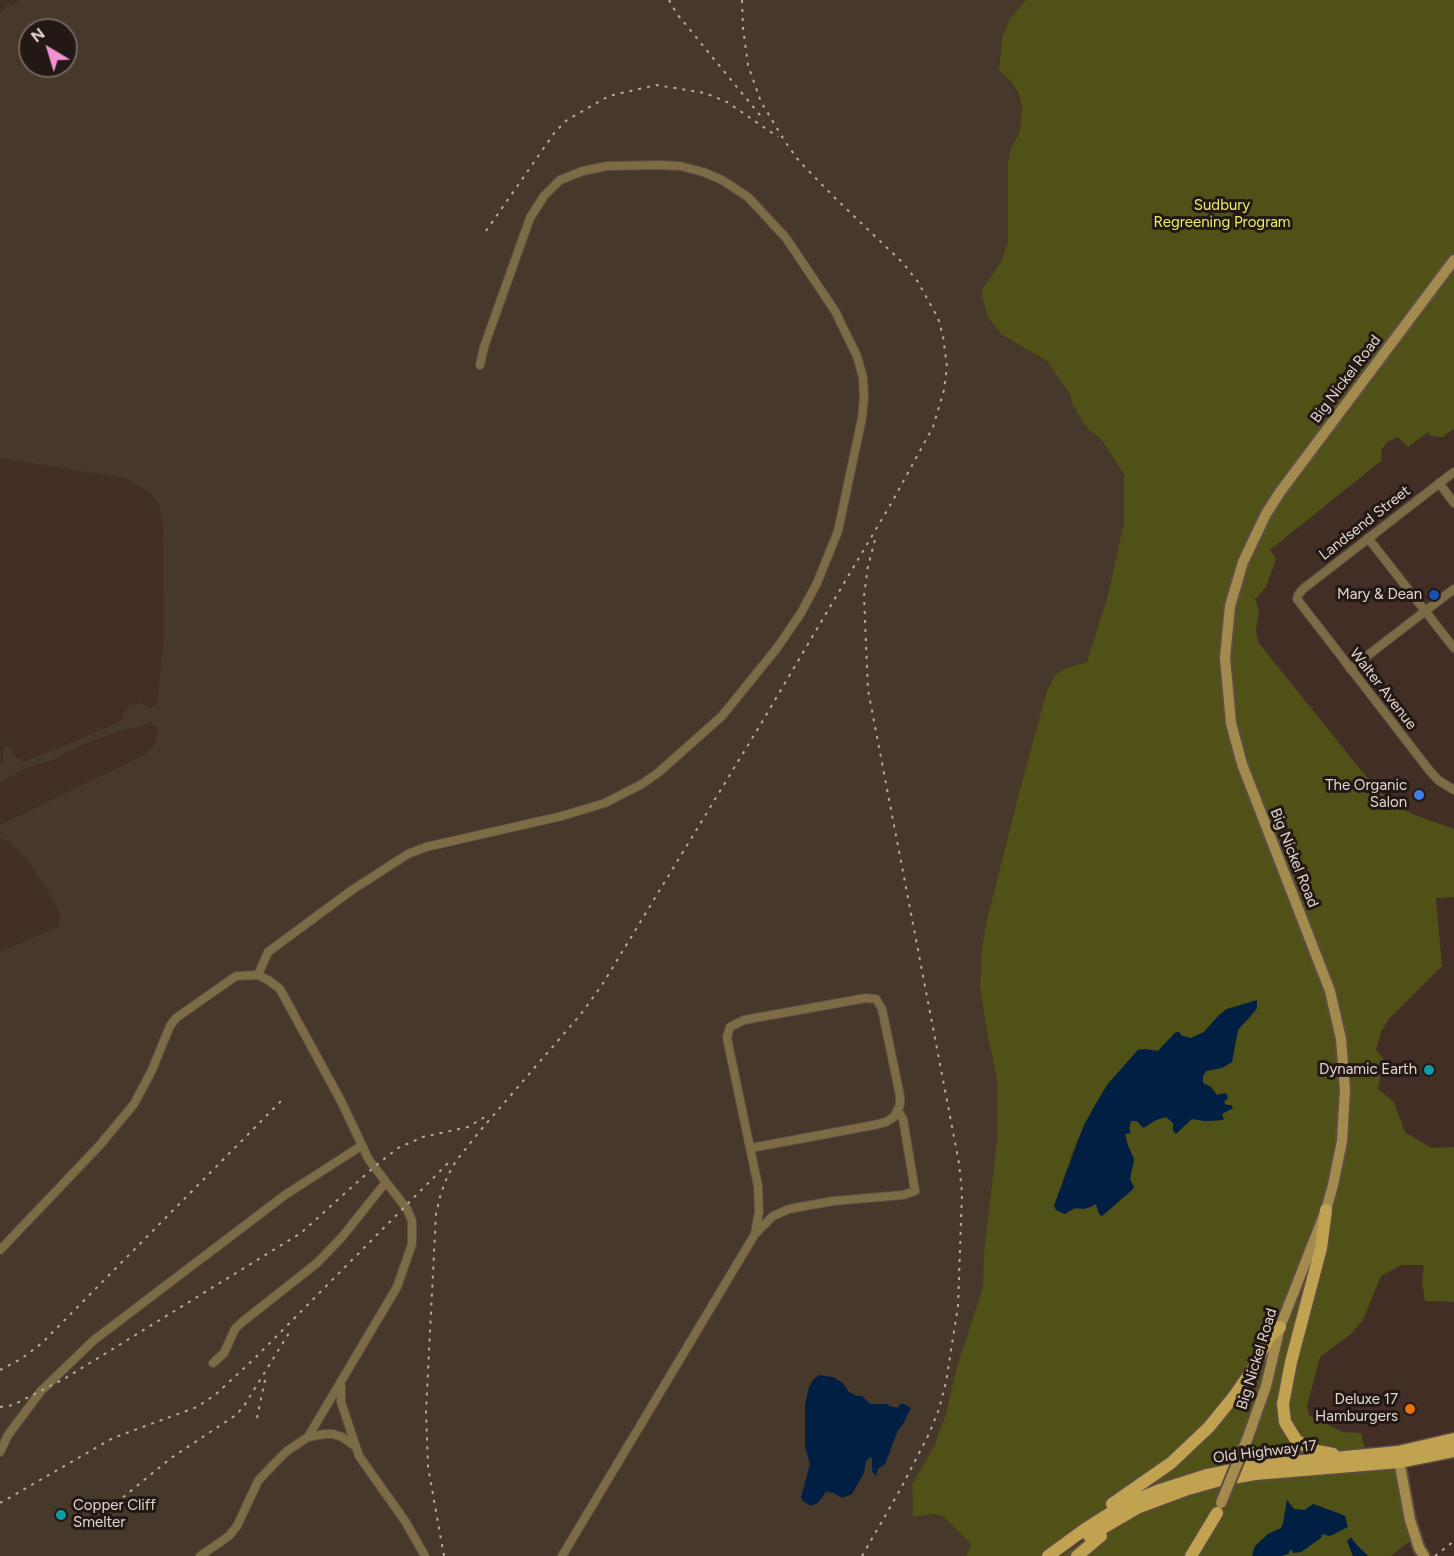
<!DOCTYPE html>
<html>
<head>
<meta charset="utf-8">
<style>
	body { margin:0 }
	#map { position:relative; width:1454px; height:1556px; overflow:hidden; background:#422e25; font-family:Figtree,sans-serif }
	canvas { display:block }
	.north { position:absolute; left:18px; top:18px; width:60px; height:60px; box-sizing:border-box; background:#221915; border:2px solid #6e645f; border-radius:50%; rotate:322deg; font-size:16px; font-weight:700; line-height:24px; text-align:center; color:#e1d4ce }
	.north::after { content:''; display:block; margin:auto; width:21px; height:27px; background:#f491d4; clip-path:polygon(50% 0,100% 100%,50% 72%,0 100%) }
</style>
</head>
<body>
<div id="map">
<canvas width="1454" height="1556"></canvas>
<div class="north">N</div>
</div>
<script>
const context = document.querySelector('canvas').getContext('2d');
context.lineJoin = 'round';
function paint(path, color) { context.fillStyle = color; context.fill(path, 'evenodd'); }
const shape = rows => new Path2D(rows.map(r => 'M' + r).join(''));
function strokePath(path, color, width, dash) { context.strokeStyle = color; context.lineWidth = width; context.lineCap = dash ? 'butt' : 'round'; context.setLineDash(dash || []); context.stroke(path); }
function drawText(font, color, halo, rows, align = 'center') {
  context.font = font + ' Figtree,sans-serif'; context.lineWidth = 6; context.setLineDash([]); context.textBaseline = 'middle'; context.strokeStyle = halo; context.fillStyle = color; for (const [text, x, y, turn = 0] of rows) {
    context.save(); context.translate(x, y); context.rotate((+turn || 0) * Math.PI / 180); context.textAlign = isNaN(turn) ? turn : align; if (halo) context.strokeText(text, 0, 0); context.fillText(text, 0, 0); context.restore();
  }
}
paint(shape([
	[20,0,1026,0,1010,19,1002,37,999,59,999,70,1011,81,1022,106,1020,131,1011,148,1008,163,1008,242,1001,262,981,291,1001,333,1047,361,1069,394,1073,405,1086,427,1102,440,1124,475,1124,522,1108,595,1087,662,1066,668,1055,675,1047,690,1005,849,982,948,980,986,985,1021,997,1080,997,1139,984,1253,983,1287,958,1363,945,1417,934,1446,912,1484,912,1504,926,1515,944,1517,971,1544,966,1556,0,1556,0,952,58,927,61,916,48,891,26,858,8,841,0,838,0,825,146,754,154,746,158,728,150,721,144,725,116,732,70,750,53,760,24,769,0,783,0,765,3,763,3,751,5,747,10,746,14,755,22,762,81,739,122,720,124,712,129,707,141,702,150,708,157,704,164,638,163,523,159,504,151,493,126,478,0,458,0,14,8,3,10,5,14,5],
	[30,30,66,30,66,66,30,66]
]), '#46382a');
paint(shape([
	[1026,0,1454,0,1454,431,1453,429,1443,437,1431,436,1428,432,1408,447,1398,437,1387,442,1382,449,1381,461,1270,550,1276,559,1266,587,1255,599,1259,611,1256,631,1258,642,1360,769,1381,793,1401,808,1412,814,1454,829,1454,897,1436,898,1442,966,1389,1019,1382,1030,1376,1050,1384,1060,1378,1089,1394,1102,1405,1132,1431,1148,1454,1147,1454,1302,1425,1301,1422,1282,1424,1265,1401,1265,1381,1276,1363,1320,1351,1334,1320,1357,1307,1406,1309,1415,1343,1432,1361,1433,1366,1454,1206,1474,1047,1556,966,1556,971,1544,944,1517,934,1514,913,1517,912,1484,934,1446,945,1417,958,1363,983,1287,984,1253,997,1139,997,1080,985,1021,980,986,982,948,987,920,1019,793,1047,690,1055,675,1066,668,1087,662,1108,595,1124,522,1124,475,1102,440,1086,427,1073,405,1069,393,1047,361,1001,334,988,317,983,300,981,291,1001,262,1008,242,1008,163,1011,148,1020,131,1022,106,1018,93,1011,81,999,70,1002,37,1010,19],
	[1253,1001,1257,1001,1257,1008,1249,1019,1239,1027,1236,1039,1222,1068,1206,1071,1203,1076,1203,1083,1211,1087,1217,1095,1226,1093,1228,1096,1224,1103,1232,1108,1222,1114,1223,1120,1206,1121,1192,1119,1174,1128,1173,1123,1166,1117,1156,1120,1144,1128,1137,1121,1131,1121,1129,1131,1125,1134,1128,1146,1134,1159,1130,1179,1132,1190,1102,1216,1099,1214,1096,1204,1090,1208,1079,1207,1071,1211,1054,1206,1076,1143,1094,1106,1107,1085,1138,1050,1145,1049,1158,1051,1174,1033,1179,1032,1182,1036,1191,1038,1204,1032,1219,1015,1227,1009,1250,1004],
	[1399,1463,1416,1536,1391,1556,1368,1556,1354,1542,1350,1545,1353,1556,1282,1556,1291,1549,1301,1552,1322,1534,1333,1534,1340,1530,1345,1516,1313,1504,1305,1510,1294,1509,1287,1500,1283,1524,1281,1528,1268,1534,1255,1546,1252,1556,1061,1556,1099,1530,1137,1509,1221,1481]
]), '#4f5116');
paint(shape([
	[1257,1000,1257,1008,1238,1030,1232,1062,1222,1068,1206,1071,1203,1076,1203,1083,1211,1087,1217,1095,1226,1093,1228,1099,1225,1100,1224,1103,1226,1105,1231,1105,1233,1108,1222,1114,1224,1120,1206,1121,1192,1119,1176,1134,1173,1131,1173,1123,1166,1117,1156,1120,1143,1128,1137,1121,1131,1121,1129,1128,1131,1133,1125,1134,1128,1146,1134,1159,1130,1179,1134,1187,1132,1190,1102,1216,1099,1214,1096,1204,1084,1209,1074,1208,1065,1214,1056,1210,1054,1206,1084,1125,1107,1085,1138,1050,1145,1049,1158,1051,1176,1032,1179,1032,1182,1036,1191,1038,1204,1032,1219,1015,1227,1009],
	[819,1375,833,1377,843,1383,849,1392,857,1396,862,1396,870,1404,888,1404,889,1406,898,1408,900,1404,904,1404,911,1408,902,1426,898,1430,885,1464,878,1469,876,1476,872,1471,872,1458,870,1457,866,1462,864,1473,852,1494,842,1498,834,1493,826,1492,818,1503,811,1506,803,1501,801,1497,810,1464,805,1447,805,1405,809,1387,813,1380],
	[1287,1500,1294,1509,1305,1510,1313,1504,1338,1513,1345,1516,1348,1527,1330,1536,1322,1534,1321,1538,1301,1552,1293,1553,1291,1549,1288,1554,1282,1556,1252,1556,1255,1546,1268,1534,1281,1528,1283,1524],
	[1351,1537,1354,1542,1368,1556,1353,1556,1347,1541]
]), '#001f42');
const street = shape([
	[1454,472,1303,589,1298,595,1297,599,1429,770,1438,780,1454,790],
	[1439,483,1454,503],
	[1368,538,1454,648],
	[1350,669,1454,589],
	[258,975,268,952,352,890,408,854,426,847,562,816,605,803,642,784,659,772,722,716,777,648,801,613,817,583,838,531,862,418,864,397,863,378,857,356,835,311,786,238,748,197,722,180,703,172,680,166,659,165,607,166,583,171,560,180,544,196,530,218,484,347,480,365],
	[755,1234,773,1216,789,1209,833,1201,903,1195,915,1191,903,1119,898,1111],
	[0,1250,99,1146,134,1104,152,1070,170,1026,176,1018,236,976,258,975,268,980,280,989,341,1101,369,1160,407,1209,412,1221,412,1244,397,1287,308,1437,287,1451,273,1465,258,1481,237,1526,229,1536,200,1556],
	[213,1363,224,1353,235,1329,241,1323,317,1263,342,1237,386,1182],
	[341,1386,341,1402,359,1456,405,1521,425,1556],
	[308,1437,325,1434,333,1434,342,1437,355,1446],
	[0,1452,8,1435,41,1391,94,1340,285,1195,361,1146],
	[562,1556,755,1234,759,1212,758,1186,728,1043,727,1037,730,1027,744,1020,866,998,876,999,882,1009,900,1096,900,1105,894,1117,886,1122,874,1125,751,1148]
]);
const secondary = shape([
	[1248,1437,1266,1386,1280,1327,1326,1210,1333,1185,1342,1141,1345,1090,1341,1039,1330,991,1242,764,1231,723,1225,658,1230,606,1243,562,1266,514,1280,492,1454,260],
	[1398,1455,1410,1520,1419,1548,1424,1556]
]);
const primary = shape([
	[1326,1210,1321,1248,1291,1362,1283,1404,1285,1422,1296,1440,1312,1450,1333,1454],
	[1112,1504,1171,1463,1209,1427,1235,1395,1253,1369,1269,1337,1280,1327],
	[1089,1536,1137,1508,1188,1489,1220,1480,1255,1474,1399,1462,1454,1451],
	[1048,1556,1085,1529,1120,1507,1157,1491,1207,1475,1250,1466,1398,1452,1454,1439],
	[1077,1556,1101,1536],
	[1191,1556,1217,1513]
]);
strokePath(street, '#5f4c43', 10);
strokePath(secondary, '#5f4c43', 14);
strokePath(primary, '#5f4c43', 15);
strokePath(street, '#7b6c46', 8);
strokePath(secondary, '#a38b4d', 10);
strokePath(primary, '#c1a250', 12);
strokePath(shape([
	[669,0,677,14,764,120],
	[486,231,555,132,567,120,609,96,656,85,705,93,727,102,778,137],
	[0,1370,21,1359,42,1343,284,1098],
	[0,1407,13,1405,64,1379,301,1233,374,1167,398,1148,423,1137,468,1127,488,1115],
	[257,1418,265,1380],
	[0,1503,113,1438,197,1407,215,1395,255,1358,452,1159],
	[116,1503,171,1458,236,1415,244,1406,289,1333],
	[444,1556,428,1467,426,1411,436,1214,441,1193,448,1175,456,1161,479,1132,581,1014,602,985,759,727,892,502,933,427,944,390,947,367,943,336,938,318,918,282,903,263,836,199,799,161,786,143,761,102,748,65,743,28,742,0],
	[862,1556,900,1490,929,1434,939,1409,946,1382,958,1306,962,1193,959,1163,868,690,864,596,868,566,875,540],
	[1435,1556,1454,1541]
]), '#b7a8a1', 2, [3, 6]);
const secondaryBridge = shape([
	[1221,1503,1248,1437]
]);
strokePath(secondaryBridge, '#5f4c43', 14, []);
strokePath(secondaryBridge, '#a38b4d', 10);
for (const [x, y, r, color] of [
	[1434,595,6,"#1a4fb4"],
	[1419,795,6,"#3f7fe0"],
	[1429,1070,6,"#0f9aa8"],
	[1410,1409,6,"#e8710a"],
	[61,1515,6,"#0f9aa8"]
]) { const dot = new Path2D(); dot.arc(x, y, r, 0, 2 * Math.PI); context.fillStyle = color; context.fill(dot); strokePath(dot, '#221915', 2); }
drawText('15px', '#eaed66', '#221915', [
	["Sudbury",1222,206],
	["Regreening Program",1222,223]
]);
drawText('15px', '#e1d4ce', '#221915', [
	["Big Nickel Road",1346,379,-53],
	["Landsend Street",1365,523,-38],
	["Walter Avenue",1383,689,52],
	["Big Nickel Road",1294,858,68],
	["Big Nickel Road",1257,1359,-73],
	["Old Highway 17",1265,1452,-7]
]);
drawText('15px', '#e1d4ce', '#221915', [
	["Mary & Dean",1422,595],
	["The Organic",1407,786],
	["Salon",1407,803],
	["Dynamic Earth",1417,1070],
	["Deluxe 17",1398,1400],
	["Hamburgers",1398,1417],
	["Copper Cliff",73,1506,"left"],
	["Smelter",73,1523,"left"]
], 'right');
</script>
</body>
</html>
